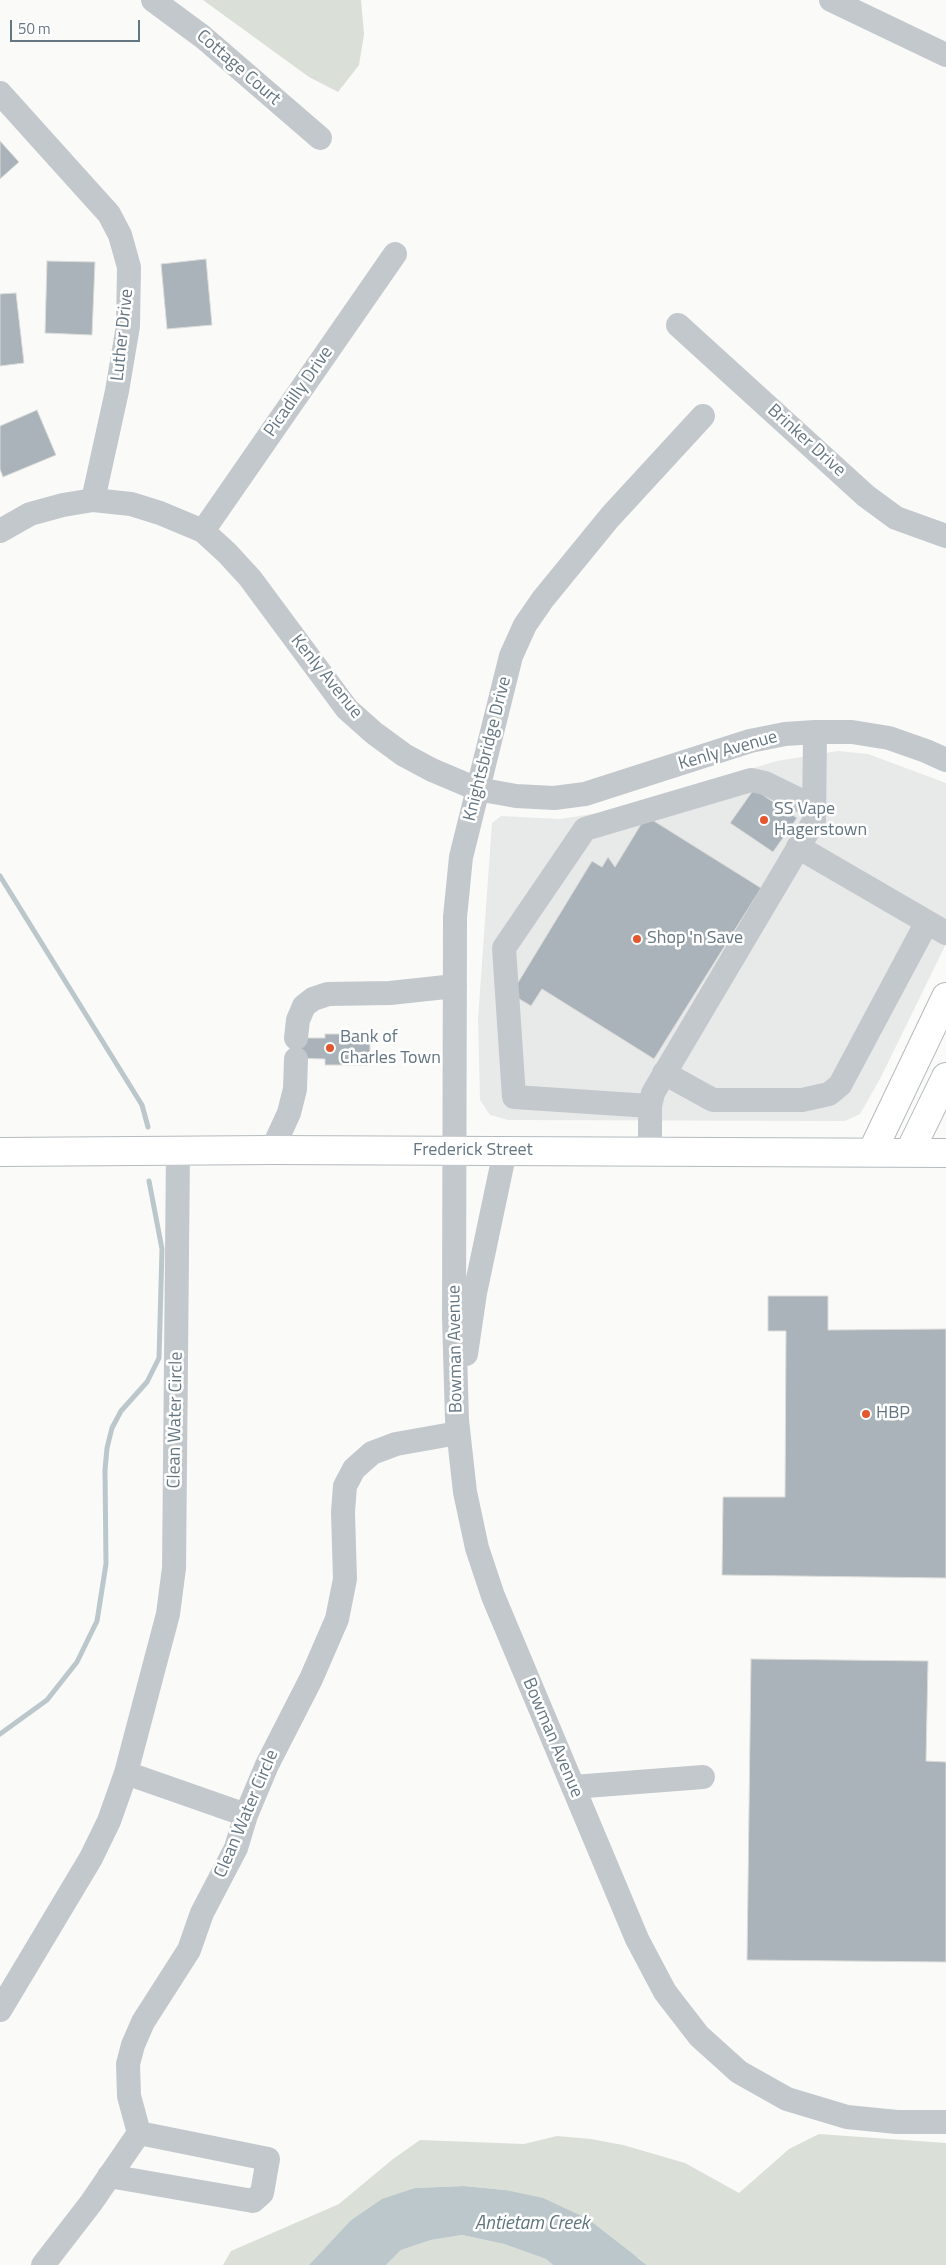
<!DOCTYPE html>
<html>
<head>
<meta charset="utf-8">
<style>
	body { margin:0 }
	#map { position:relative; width:946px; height:2265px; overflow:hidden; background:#fafaf8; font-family:"Titillium Web",sans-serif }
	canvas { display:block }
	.scale { position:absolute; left:10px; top:20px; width:130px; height:22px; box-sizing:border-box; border:2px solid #657683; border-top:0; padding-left:6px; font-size:15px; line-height:18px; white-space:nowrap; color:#657683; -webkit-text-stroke:4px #fff; paint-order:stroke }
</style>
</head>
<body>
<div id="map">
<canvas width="946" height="2265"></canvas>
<div class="scale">50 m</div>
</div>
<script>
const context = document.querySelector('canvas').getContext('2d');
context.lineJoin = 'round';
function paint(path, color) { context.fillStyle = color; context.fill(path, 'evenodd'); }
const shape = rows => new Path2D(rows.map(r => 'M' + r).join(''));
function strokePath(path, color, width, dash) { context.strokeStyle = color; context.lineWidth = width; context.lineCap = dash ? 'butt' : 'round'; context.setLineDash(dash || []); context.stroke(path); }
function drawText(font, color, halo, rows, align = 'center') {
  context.font = font + ' "Titillium Web",sans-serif'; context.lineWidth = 5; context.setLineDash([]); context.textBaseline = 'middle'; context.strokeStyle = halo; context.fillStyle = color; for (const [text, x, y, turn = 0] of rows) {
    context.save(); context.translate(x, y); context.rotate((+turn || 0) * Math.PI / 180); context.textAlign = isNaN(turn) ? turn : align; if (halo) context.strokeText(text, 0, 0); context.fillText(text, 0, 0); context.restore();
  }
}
paint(shape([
	[838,751,868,754,946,783,946,944,880,1079,860,1114,845,1121,508,1120,490,1115,480,1100,478,1019,492,823,501,816,560,819,611,811,777,761]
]), '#e8e9e9');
paint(shape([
	[203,0,361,0,364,34,359,65,338,92,309,77],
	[819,2134,946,2143,946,2265,647,2265,639,2258,505,2190,464,2186,415,2188,350,2221,309,2265,223,2265,231,2251,339,2204,393,2159,420,2140,524,2144,557,2136,591,2139,623,2145,685,2163,739,2193,789,2149],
	[462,2235,504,2244,546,2259,553,2265,386,2265,401,2250,431,2240]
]), '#dadfd7');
paint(shape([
	[464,2186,505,2190,543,2198,588,2219,647,2265,553,2265,546,2259,504,2244,462,2235,431,2240,401,2250,386,2265,309,2265,350,2221,382,2199,415,2188]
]), '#bbc7cb');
strokePath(shape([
	[0,876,142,1105,148,1127],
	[0,1734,47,1700,77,1662,97,1621,106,1564,105,1470,107,1448,112,1428,121,1411,147,1382,159,1358,162,1249,149,1181]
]), '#bbc7cb', 5);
const building = shape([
	[0,141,19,162,0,179,0,141],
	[206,259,212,325,167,329,161,264,206,259],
	[47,261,95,262,92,335,45,333,47,261],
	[16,293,24,363,0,366,0,294,16,293],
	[37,410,56,455,3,477,0,469,0,426,37,410],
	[754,789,797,818,773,852,730,823,754,789],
	[646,816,761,888,654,1059,542,989,531,1006,511,994,592,861,602,867,608,857,615,867,646,816],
	[325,1034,370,1034,370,1065,325,1065,325,1059,290,1058,290,1038,325,1038,325,1034],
	[768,1296,828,1296,828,1330,946,1329,946,1578,722,1575,723,1497,785,1497,786,1331,768,1331,768,1296],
	[751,1659,928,1661,926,1761,946,1762,946,1962,747,1960,751,1659]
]);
paint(building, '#aab3b9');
strokePath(building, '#dcdcda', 1);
const major = shape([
	[0,1152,272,1150,946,1153],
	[872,1152,946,997],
	[909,1153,946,1077]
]);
strokePath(major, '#b5babe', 30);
strokePath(shape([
	[153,0,203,37,320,138],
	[831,0,946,55],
	[0,93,109,214,120,235,129,267,128,326,117,391,93,500],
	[678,325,866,496,896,518,946,536],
	[703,416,610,517,543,599,525,625,511,656,461,857,455,917,454,1317,457,1420,465,1492,477,1548,493,1596,637,1939,665,1992,699,2036,739,2072,787,2099,847,2117,897,2122,946,2122],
	[0,531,30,514,63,505,93,500,131,504,160,513,203,531,227,553,250,578,347,709,374,733,404,755,432,770,477,789,516,796,554,798,585,794,750,741,785,734,815,732,852,732,889,738,926,751,946,760],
	[203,531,395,254],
	[798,847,946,933],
	[296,1038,298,1020,304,1006,313,999,328,994,390,993,455,986],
	[664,1073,713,1100,802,1100,829,1094,840,1085,927,922],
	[650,1106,514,1097,504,948,585,829,751,780,765,783,814,807],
	[272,1150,289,1113,295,1089,296,1059],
	[650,1152,650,1106,653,1093,814,821,815,732],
	[466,1354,475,1293,505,1151],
	[126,1773,246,1815],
	[573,1787,703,1777],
	[0,2010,91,1858,109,1821,126,1773,168,1614,174,1568,178,1151],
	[109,2176,253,2201,262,2193,268,2159,139,2133],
	[43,2265,91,2203,139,2133,129,2096,128,2064,133,2045,143,2022,189,1950,202,1913,236,1848,246,1815,267,1765,311,1679,337,1619,345,1579,343,1512,345,1486,354,1469,372,1453,396,1444,458,1433]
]), '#c3c8cc', 24);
strokePath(major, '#fff', 28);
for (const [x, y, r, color] of [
	[764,820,5,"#e4572e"],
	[637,939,5,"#e4572e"],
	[330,1048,5,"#e4572e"],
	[866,1414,5,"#e4572e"]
]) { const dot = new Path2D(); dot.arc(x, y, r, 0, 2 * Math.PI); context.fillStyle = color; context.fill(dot); strokePath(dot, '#fff', 2); }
drawText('18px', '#657683', '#fff', [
	["Cottage Court",238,68,41],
	["Luther Drive",123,335,-84],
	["Picadilly Drive",299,392,-55],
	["Brinker Drive",806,441,42],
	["Kenly Avenue",326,677,51],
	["Knightsbridge Drive",488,749,-76],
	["Kenly Avenue",728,751,-16],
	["Frederick Street",473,1151],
	["Bowman Avenue",456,1349,-91],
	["Clean Water Circle",176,1420,-89],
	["Bowman Avenue",552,1738,67],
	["Clean Water Circle",247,1814,-67]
]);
drawText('18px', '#657683', '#fff', [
	["SS Vape",774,810],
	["Hagerstown",774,831],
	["Shop 'n Save",647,939],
	["Bank of",340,1038],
	["Charles Town",340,1059],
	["HBP",876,1414]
], 'left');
drawText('italic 19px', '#60757c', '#fff', [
	["Antietam Creek",532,2224]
]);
</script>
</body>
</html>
